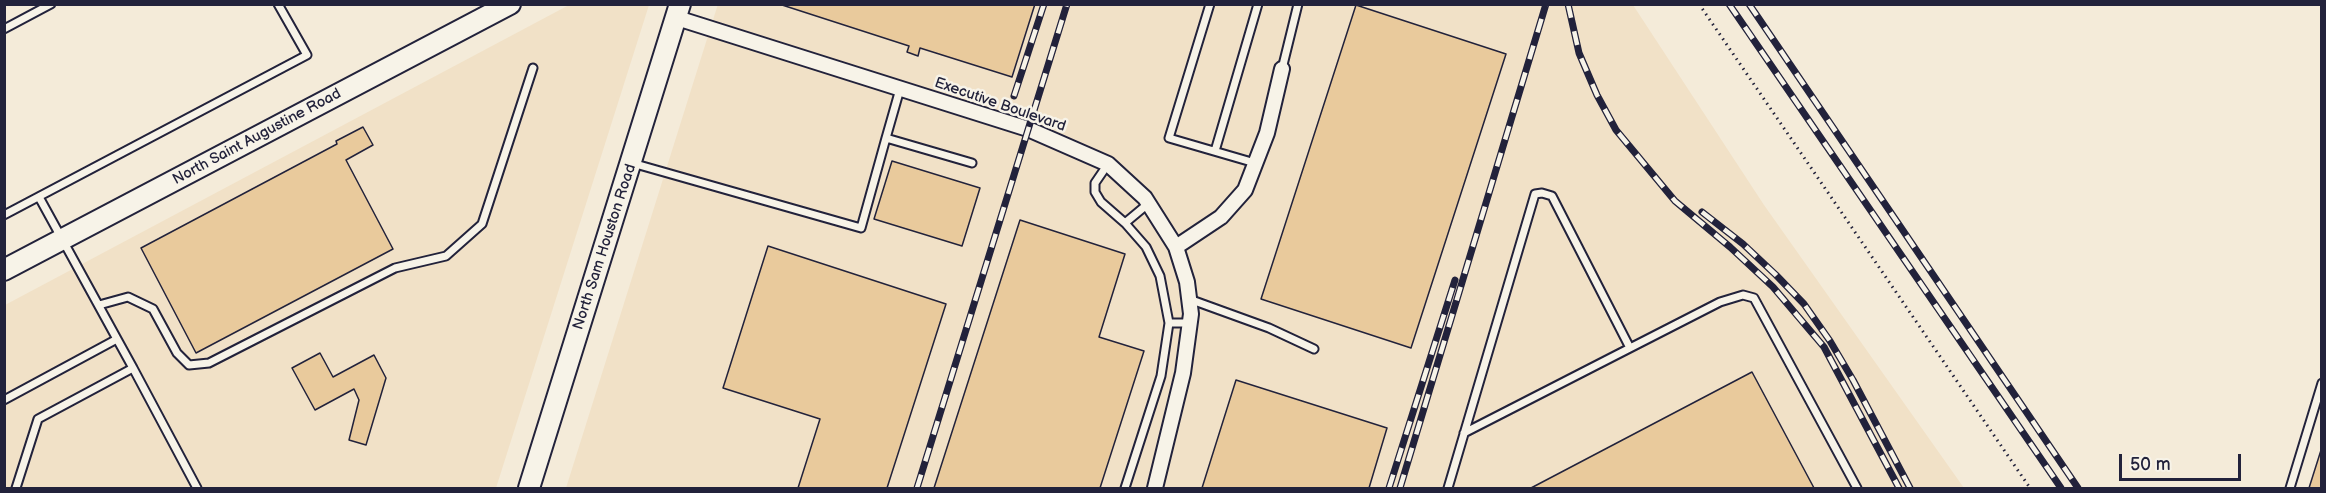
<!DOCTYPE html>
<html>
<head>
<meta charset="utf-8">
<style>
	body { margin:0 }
	#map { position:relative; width:2326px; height:493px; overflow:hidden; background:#f4ebd9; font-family:"Balsamiq Sans",sans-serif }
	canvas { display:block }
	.frame { position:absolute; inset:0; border:6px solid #22223b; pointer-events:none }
	.scale { position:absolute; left:2119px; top:454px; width:122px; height:27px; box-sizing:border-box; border:3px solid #22223b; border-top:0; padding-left:8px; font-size:18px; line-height:21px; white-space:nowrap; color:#22223b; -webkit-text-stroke:4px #f7f3e8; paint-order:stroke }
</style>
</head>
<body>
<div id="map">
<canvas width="2326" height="493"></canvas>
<div class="frame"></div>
<div class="scale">50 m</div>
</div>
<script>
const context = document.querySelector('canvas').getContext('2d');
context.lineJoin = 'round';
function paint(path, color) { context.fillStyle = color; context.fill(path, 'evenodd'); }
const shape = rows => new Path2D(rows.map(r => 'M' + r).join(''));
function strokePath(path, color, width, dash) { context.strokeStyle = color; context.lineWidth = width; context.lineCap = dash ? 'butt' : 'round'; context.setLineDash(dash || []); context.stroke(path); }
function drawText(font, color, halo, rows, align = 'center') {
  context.font = font + ' "Balsamiq Sans",sans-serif'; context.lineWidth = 5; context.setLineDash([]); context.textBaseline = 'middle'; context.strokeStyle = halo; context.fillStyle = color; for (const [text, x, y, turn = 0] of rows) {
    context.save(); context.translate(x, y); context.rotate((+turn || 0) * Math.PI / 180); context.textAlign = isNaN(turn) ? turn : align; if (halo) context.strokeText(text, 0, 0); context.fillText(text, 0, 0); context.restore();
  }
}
paint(shape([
	[718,4,1633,5,1764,205,1964,488,566,488],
	[569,5,649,5,496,488,5,488,5,305]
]), '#f1e1c7');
const building = shape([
	[779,4,1035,4,1012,77,920,48,918,56,907,52,909,46,779,4],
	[1356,5,1506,54,1411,348,1261,299,1356,5],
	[363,127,373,145,346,160,393,249,196,353,141,248,337,144,336,141,363,127],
	[892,161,980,188,962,246,874,219,892,161],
	[1020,220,1125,254,1099,337,1144,351,1100,488,934,488,1020,220],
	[768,246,946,304,887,488,798,488,820,419,723,388,768,246],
	[320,353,333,377,374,355,386,378,366,445,349,440,359,400,354,389,315,410,292,368,320,353],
	[1752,372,1814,488,1531,488,1752,372],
	[1236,380,1387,428,1369,488,1202,488,1236,380],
	[2322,447,2322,488,2309,488,2322,447]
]);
paint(building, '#e9ca9c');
strokePath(building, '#22223b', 1.5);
const lane = shape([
	[1210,4,1169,138,1255,163],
	[4,29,51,4],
	[1282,69,1298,4],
	[886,138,900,89],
	[1215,151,1258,4],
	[632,163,861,228,886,138,972,163],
	[1108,164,1095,183,1095,192,1101,202,1125,223,1146,247,1160,276,1169,323,1161,376,1125,488],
	[4,215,307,55,278,4],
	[1125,223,1149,203],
	[1189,299,1269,328,1314,349],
	[99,305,128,297,153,309,177,353,189,365,209,363,395,268,446,256,482,224,533,68],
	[1169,323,1190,323],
	[117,339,133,368],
	[4,400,117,339,39,197],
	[1464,433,1630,348],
	[16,488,38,419,133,368,197,488],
	[1448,488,1535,194,1542,193,1552,196,1630,348,1720,302,1743,295,1754,298,1857,488],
	[2290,488,2322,383]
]);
const street = shape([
	[677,18,1028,129,1108,164,1145,198,1176,247,1187,282,1191,314,1183,373,1155,488],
	[1176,247,1221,217,1245,190,1267,133,1282,69]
]);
const secondary = shape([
	[4,270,510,4],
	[529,488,680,4]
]);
strokePath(lane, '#22223b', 11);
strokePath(street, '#22223b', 18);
strokePath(secondary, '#22223b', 24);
strokePath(shape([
	[1699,4,2030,488]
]), '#22223b', 3, [1.5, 4.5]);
strokePath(lane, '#f7f3e8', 7);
strokePath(street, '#f7f3e8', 14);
strokePath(secondary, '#f7f3e8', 20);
const rail = shape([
	[1568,4,1579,53,1597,95,1616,130,1675,201,1730,247,1773,287,1824,347,1899,488],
	[1729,4,2061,488],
	[1749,4,2078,488],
	[1014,96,1044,4],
	[1702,212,1743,244,1776,275,1804,304,1830,341,1853,380,1910,488],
	[917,488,1067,4],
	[1389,488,1455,280],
	[1400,488,1546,4]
]);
strokePath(rail, '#22223b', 7);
strokePath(rail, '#f7f3e8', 4.5, [14]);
drawText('15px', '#22223b', '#f7f3e8', [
	["Executive Boulevard",1000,105,19],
	["North Saint Augustine Road",257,137,-28],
	["North Sam Houston Road",605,247,-72]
]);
</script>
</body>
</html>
